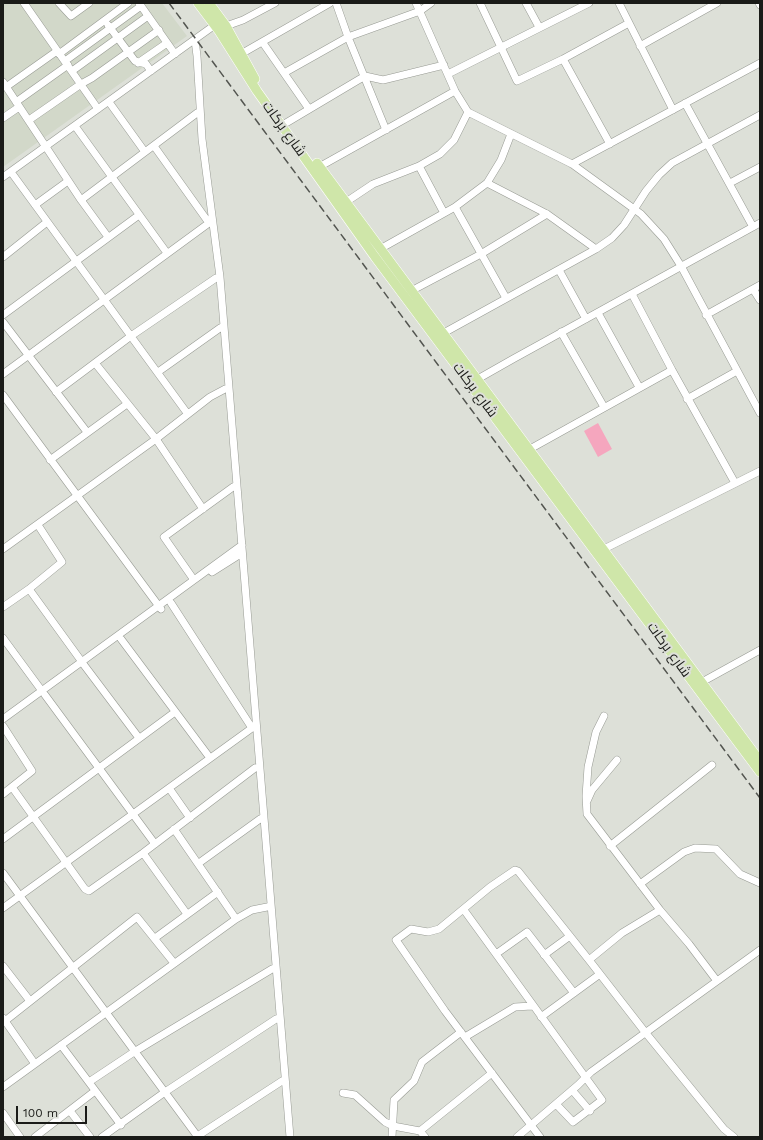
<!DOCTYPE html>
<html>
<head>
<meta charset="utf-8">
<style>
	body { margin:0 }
	#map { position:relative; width:763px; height:1140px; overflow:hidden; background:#dde0d8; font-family:"Work Sans",sans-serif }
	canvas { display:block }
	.frame { position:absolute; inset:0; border:4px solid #1a1b18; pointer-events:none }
	.scale { position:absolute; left:16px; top:1106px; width:71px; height:18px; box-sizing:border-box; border:2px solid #1a1b18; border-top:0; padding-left:5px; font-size:12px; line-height:14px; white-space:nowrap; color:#1a1b18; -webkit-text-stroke:3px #dde0d8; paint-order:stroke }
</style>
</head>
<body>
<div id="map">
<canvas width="763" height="1140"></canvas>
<div class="frame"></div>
<div class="scale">100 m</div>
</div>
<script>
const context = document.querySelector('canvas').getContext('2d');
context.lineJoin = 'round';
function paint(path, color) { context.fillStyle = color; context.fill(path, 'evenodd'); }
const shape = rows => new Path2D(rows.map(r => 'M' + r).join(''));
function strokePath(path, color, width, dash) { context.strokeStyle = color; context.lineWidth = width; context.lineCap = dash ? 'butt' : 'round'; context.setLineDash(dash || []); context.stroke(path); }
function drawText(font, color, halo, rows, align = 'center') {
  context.font = font + ' "Work Sans",Cairo,sans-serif'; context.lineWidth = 4; context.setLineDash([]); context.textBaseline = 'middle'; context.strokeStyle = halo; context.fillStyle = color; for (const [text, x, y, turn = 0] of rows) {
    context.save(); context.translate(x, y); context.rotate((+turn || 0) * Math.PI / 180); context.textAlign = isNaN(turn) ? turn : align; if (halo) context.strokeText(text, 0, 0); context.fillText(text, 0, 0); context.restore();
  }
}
paint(shape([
	[3,3,162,3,187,36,3,167]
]), '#d2d8c9');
paint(shape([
	[598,423,612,449,598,457,584,431]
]), '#f5a6be');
const minor = shape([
	[24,3,98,109],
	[59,3,71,16,89,3],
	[139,3,175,54],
	[336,3,348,37,386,130],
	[416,3,455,91,468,112,572,164,641,214,664,239,681,266,760,413],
	[480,3,517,81,563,59,629,23],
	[526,3,539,27],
	[619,3,673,110],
	[759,3,760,5],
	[108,25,135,61,146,64,151,71],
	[226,26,243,20,275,3],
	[195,40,197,56,202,139,220,277,290,1137],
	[263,43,309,109],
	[640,46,717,3],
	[59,54,128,3],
	[241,54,330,3],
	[563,59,610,144],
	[65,61,141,6],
	[138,63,167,43],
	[72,71,148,16],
	[284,73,348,37,420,11,431,3],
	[448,74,589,3],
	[3,82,81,200,108,237],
	[6,87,57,51],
	[16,102,68,65],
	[109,102,145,152],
	[685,103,753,227],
	[3,118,19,107],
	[29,120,81,84,92,78,159,30],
	[286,123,365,76,383,80,444,65],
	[75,126,167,253],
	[572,164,760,63],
	[419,166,444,213],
	[319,167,455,91],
	[11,172,187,413],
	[3,177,219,22],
	[487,183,547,214,596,249],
	[730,183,760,167],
	[81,200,197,113],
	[346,202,373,184,419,166,440,154,454,140,468,112],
	[35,205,68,181],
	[455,207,506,298],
	[380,249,455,207,487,183,501,160,511,134],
	[3,257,47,222],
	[559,270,586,319],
	[753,289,760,300],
	[411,291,481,254,547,214],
	[632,294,672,370,735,483],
	[598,313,639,387],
	[3,315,139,215],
	[706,315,760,285],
	[3,322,87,432],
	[561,332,604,407],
	[440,335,596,249,612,238,624,225,646,191,659,175,672,163,760,115],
	[95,363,156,439,203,509],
	[158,372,220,328],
	[3,374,209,223,154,146],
	[476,380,513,359,760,223],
	[56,392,131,336,216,278],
	[3,395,161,609],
	[687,399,737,371],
	[530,449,672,370],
	[50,460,127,404],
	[3,549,156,439,210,397,225,389],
	[604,549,760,471],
	[212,572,242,553],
	[194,580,164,537,233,487],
	[29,589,82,662],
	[3,607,29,589,62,562,38,525],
	[3,638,42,691],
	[121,639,210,758],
	[84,665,139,738],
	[702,682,760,650],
	[45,695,155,844],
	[604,716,596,732,588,767,586,796,587,814,660,910,689,944,717,981],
	[3,719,242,545],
	[3,726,32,771,3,794],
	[12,787,85,889,89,891,143,853,255,768],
	[169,788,190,818],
	[587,801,592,790,617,760],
	[174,829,236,919],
	[3,839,175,712],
	[610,846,712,765],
	[143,853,187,914],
	[199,863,260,819],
	[3,873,198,1137],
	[640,884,684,852,695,848,716,849,740,874,760,883],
	[3,908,252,728,171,603],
	[464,910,602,1100,573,1122,556,1104],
	[155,938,218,892],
	[496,954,527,932,574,993],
	[544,955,570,936],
	[589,960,622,933,660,910],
	[3,966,30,1001],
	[541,1017,600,974],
	[3,1018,35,1064],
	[5,1021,137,917,174,963],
	[465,1037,515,1007,532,1006],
	[61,1045,121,1125],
	[89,1082,134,1052,272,969],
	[3,1087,236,919,252,910,267,907],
	[572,1090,590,1111],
	[343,1093,355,1095,385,1122,393,1126,420,1131,425,1137],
	[70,1111,90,1137],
	[3,1113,20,1137],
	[420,1131,492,1073],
	[35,1137,95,1091],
	[102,1137,165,1092,276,1019],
	[196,1137,282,1081],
	[392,1137,394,1100,414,1081,422,1062,461,1032],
	[517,1137,578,1085,591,1072,760,950],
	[540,1137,445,1011,396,940,411,929,428,932,439,929,490,887,515,870,518,871,589,960,645,1032,724,1129,734,1137]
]);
const major = shape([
	[198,3,219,31,257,91,375,257,760,772],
	[209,3,226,26,255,79],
	[317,163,760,761]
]);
strokePath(minor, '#979a93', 8);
strokePath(major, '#fff', 10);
strokePath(minor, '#fff', 7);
strokePath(major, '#cfe6a9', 9);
strokePath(shape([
	[169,3,760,798]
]), '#535550', 1.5, [8, 4]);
drawText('14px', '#1a1b18', '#dde0d8', [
	["شارع بركات",284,129,54],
	["شارع بركات",475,390,53],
	["شارع بركات",669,650,54]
]);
</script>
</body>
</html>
